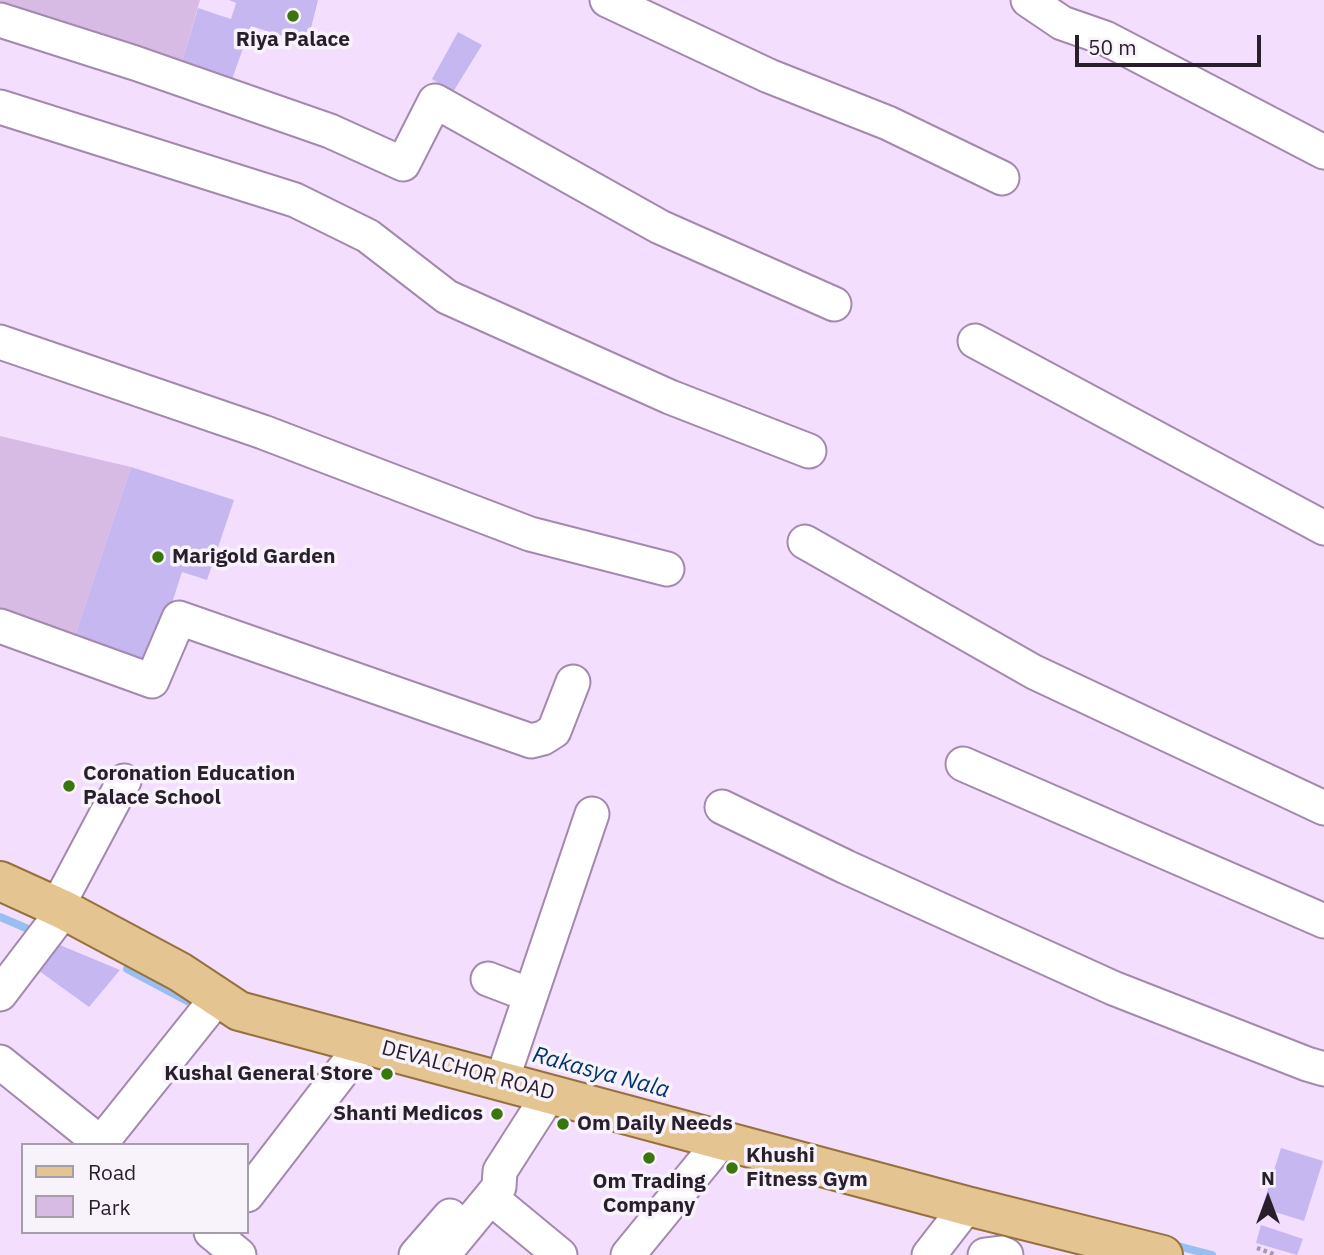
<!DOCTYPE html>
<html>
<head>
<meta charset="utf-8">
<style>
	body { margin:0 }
	#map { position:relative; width:1324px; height:1255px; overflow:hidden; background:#f4defd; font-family:"IBM Plex Sans",sans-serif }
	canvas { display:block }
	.legend { position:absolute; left:21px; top:1143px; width:228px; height:91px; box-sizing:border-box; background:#f8f2fa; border:2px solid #a59da8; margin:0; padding:9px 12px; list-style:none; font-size:21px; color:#281e2c }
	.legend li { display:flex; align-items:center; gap:14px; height:35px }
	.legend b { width:35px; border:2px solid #a59da8 }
	.north { position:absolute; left:1233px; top:1164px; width:70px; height:70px; -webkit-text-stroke:5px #f8f2fa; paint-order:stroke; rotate:0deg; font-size:19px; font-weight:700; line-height:28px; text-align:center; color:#281e2c }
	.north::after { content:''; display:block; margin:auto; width:24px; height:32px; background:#281e2c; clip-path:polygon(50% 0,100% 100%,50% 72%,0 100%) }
	.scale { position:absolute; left:1075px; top:35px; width:186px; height:32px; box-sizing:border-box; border:4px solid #281e2c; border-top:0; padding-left:9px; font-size:21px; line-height:24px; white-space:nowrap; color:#281e2c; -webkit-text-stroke:5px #f8f2fa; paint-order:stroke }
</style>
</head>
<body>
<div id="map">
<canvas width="1324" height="1255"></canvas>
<ul class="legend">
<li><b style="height:9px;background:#e4c491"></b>Road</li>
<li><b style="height:19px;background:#d8bbe4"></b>Park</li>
</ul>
<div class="north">N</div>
<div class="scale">50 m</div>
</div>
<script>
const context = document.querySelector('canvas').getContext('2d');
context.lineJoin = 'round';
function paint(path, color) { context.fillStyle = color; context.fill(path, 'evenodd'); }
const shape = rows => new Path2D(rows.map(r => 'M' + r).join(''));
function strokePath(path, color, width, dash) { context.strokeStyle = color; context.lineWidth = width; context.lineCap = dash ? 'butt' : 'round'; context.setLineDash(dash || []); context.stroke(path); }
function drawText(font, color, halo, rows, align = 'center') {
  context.font = font + ' "IBM Plex Sans",sans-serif'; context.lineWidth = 7; context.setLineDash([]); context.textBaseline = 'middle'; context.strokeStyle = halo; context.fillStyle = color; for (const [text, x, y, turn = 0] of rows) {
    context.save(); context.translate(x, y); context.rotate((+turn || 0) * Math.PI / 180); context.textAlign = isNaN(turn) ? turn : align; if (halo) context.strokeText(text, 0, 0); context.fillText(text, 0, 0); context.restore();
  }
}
paint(shape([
	[0,0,200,0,181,65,0,7],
	[0,436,131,467,74,639,0,613]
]), '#d8bbe4');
strokePath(shape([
	[0,917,33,931],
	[127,969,189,1002],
	[1170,1244,1212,1255]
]), '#99bff1', 8);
paint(shape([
	[229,0,318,0,307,44,251,26,231,82,181,65,198,8,231,19,236,3],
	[458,32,482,45,453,92,432,79],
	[131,467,234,500,207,580,182,572,152,665,74,639],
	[55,943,120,970,89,1007,35,968],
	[1281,1148,1323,1161,1304,1221,1262,1208],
	[1261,1225,1303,1239,1297,1255,1256,1243]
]), '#c6b7f1');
const minor = shape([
	[607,0,769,76,888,123,1002,178],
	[1028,0,1062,23,1105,38,1324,152],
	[0,20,135,63,330,131,403,164,435,101,660,227,834,304],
	[0,107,295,200,368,236,447,297,670,397,809,451],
	[975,341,1324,528],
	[0,342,263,432,530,534,667,569],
	[805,542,1034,672,1324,808],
	[0,626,152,681,179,618,531,741,543,738,554,731,573,682],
	[963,764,1324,921],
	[722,807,846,867,1113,988,1307,1064,1324,1069],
	[57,907,124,781],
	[488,979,530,995],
	[0,994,64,910],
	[0,1062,103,1145],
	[502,1080,592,814],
	[101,1143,217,998],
	[247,1195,364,1043],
	[491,1198,560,1255],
	[211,1232,239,1255],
	[416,1255,450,1216],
	[443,1255,499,1187,500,1171,550,1093],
	[628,1255,722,1140],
	[929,1255,967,1206],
	[985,1255,1001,1253,1006,1255]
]);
const major = shape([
	[0,881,64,910,180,972,239,1011,967,1206,1163,1255]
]);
strokePath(minor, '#a389ad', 37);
strokePath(major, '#96703e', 42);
strokePath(shape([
	[1257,1248,1276,1255]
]), '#a897af', 4.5, [3.5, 3.5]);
strokePath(minor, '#fff', 33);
strokePath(major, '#e4c491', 38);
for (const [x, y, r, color] of [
	[293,16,7,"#3a760e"],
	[158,557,7,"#3a760e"],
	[69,786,7,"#3a760e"],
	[387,1074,7,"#3a760e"],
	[497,1114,7,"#3a760e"],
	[563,1124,7,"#3a760e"],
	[649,1158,7,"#3a760e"],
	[732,1168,7,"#3a760e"]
]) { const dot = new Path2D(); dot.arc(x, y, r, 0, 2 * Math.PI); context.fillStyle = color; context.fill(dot); strokePath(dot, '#f8f2fa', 2.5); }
drawText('bold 21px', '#281e2c', '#f8f2fa', [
	["Riya Palace",293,40,"center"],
	["Marigold Garden",172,557],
	["Coronation Education",83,774],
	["Palace School",83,798],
	["Kushal General Store",373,1074,"right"],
	["Shanti Medicos",483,1114,"right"],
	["Om Daily Needs",577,1124],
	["Khushi",746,1156],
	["Fitness Gym",746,1180],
	["Om Trading",649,1182,"center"],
	["Company",649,1206,"center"]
], 'left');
drawText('21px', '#281e2c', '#f8f2fa', [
	["DEVALCHOR ROAD",468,1071,15]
]);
drawText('italic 23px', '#01346e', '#f8f2fa', [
	["Rakasya Nala",601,1073,15]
]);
</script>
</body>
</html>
